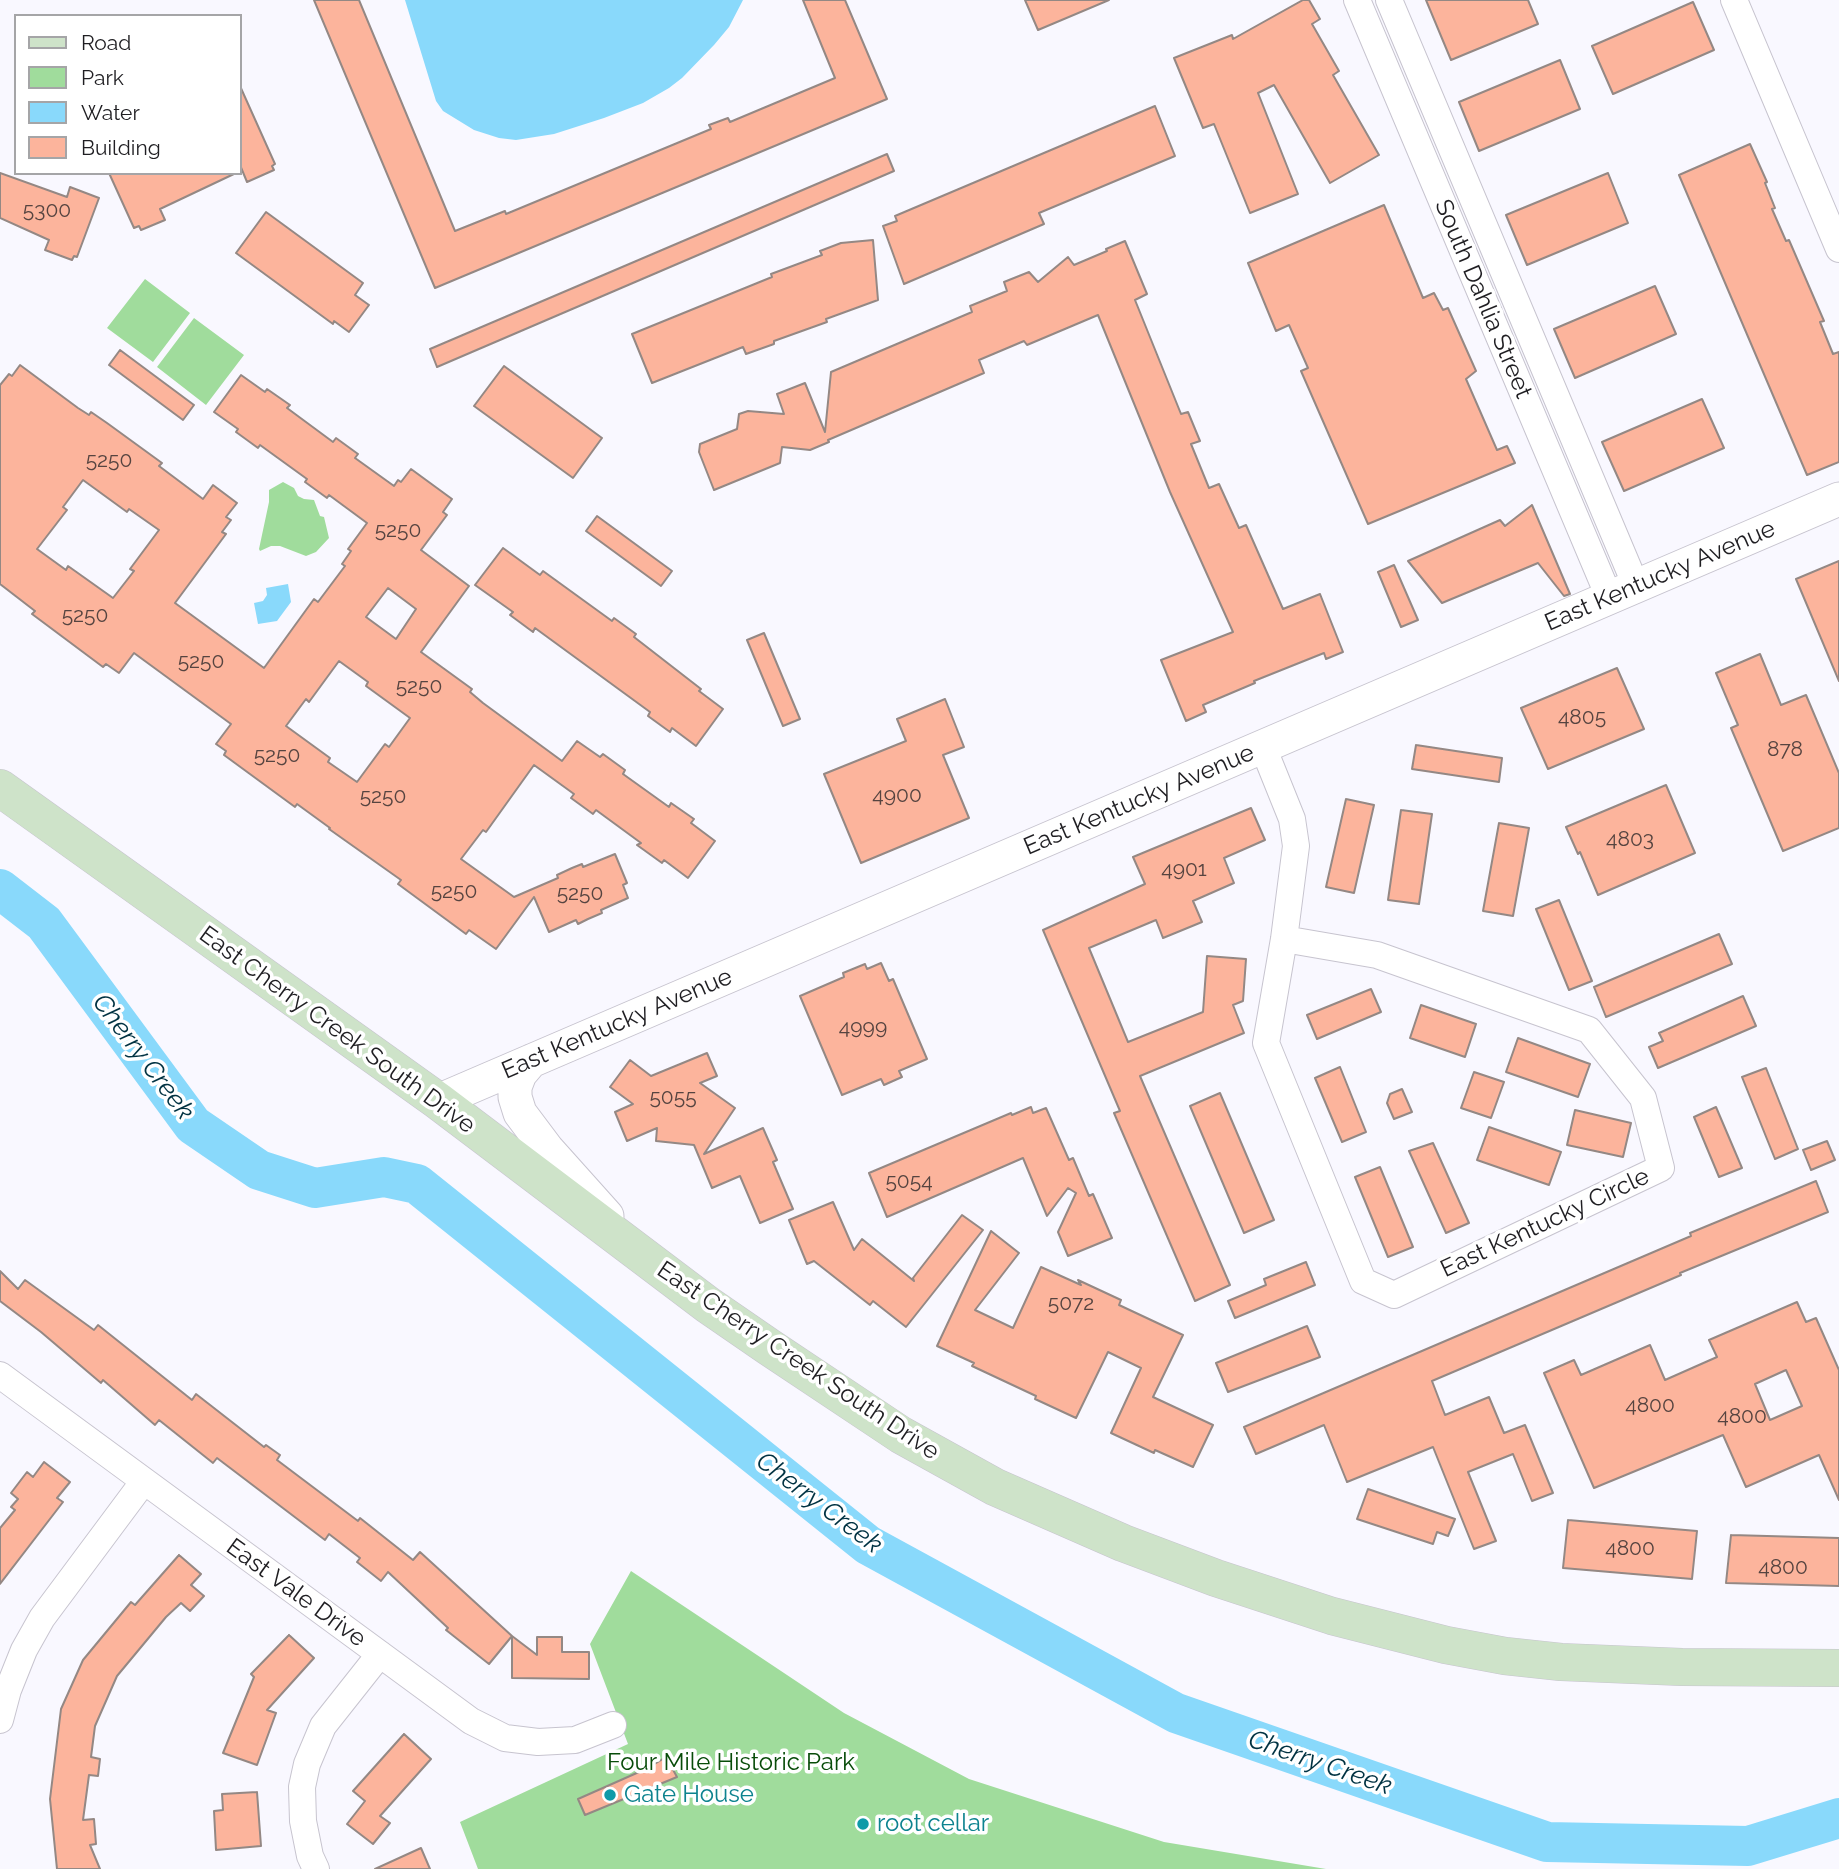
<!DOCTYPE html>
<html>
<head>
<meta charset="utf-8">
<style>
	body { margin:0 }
	#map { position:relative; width:1839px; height:1869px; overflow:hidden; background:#f9f8ff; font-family:Raleway,sans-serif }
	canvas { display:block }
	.legend { position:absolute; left:14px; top:14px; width:228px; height:161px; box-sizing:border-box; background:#fff; border:2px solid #a5a5a7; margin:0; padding:9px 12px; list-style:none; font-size:21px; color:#1f1e22 }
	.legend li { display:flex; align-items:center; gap:14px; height:35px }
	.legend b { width:35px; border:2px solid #a5a5a7 }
</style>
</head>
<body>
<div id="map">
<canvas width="1839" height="1869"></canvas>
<ul class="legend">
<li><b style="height:9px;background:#cee3c9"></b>Road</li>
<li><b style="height:19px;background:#a0dc9c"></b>Park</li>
<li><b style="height:19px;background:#89d9fb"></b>Water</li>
<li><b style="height:19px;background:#fcb49c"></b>Building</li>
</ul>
</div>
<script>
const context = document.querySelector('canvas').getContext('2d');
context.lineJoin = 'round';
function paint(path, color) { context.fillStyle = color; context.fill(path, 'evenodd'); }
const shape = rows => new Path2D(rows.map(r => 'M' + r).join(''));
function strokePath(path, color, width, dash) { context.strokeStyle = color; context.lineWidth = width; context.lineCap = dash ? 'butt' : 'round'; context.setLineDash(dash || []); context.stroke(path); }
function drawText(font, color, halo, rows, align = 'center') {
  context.font = font + ' Raleway,sans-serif'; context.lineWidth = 7; context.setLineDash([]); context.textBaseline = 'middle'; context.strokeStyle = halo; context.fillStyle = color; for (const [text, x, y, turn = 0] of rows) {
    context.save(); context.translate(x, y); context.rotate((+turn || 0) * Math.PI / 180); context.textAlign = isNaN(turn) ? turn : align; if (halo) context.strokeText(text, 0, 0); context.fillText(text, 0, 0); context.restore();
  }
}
paint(shape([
	[145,279,190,313,153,362,107,328],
	[194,318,244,355,206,405,157,367],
	[283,482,294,488,298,496,304,499,314,500,320,516,324,517,329,538,316,552,306,556,280,546,271,546,260,551,259,549,269,502,269,490],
	[631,1571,844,1713,969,1779,1164,1842,1326,1869,478,1869,460,1822,628,1744,590,1644]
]), '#a0dc9c');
paint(shape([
	[405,0,743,0,729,27,714,45,682,78,669,88,643,103,604,118,554,134,516,140,499,138,474,130,443,111,436,101],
	[288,584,291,602,277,621,258,624,254,603,263,601,267,595,266,588]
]), '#89d9fb');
strokePath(shape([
	[0,889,44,923,193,1125,259,1170,315,1188,384,1177,417,1184,868,1545,1176,1713,1547,1842,1748,1846,1839,1818]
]), '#89d9fb', 40);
const building = shape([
	[314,0,359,0,455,231,505,211,506,214,711,129,709,125,728,118,730,122,835,78,803,0,845,0,887,99,435,288,314,0],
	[1025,0,1109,0,1038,30,1025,0],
	[1303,0,1309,0,1320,19,1312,24,1339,71,1333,75,1379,155,1330,183,1274,85,1258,93,1298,194,1250,213,1214,124,1203,128,1174,58,1232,35,1233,39,1303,0],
	[1426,0,1528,0,1538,24,1451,60,1426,0],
	[1693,2,1714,50,1613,94,1592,46,1693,2],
	[1560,60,1580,109,1479,151,1459,102,1560,60],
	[240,86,275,164,272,166,274,170,247,182,240,165,240,86],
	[1155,106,1175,156,1039,213,1044,224,904,284,883,226,897,221,895,216,1155,106],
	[1750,144,1767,182,1765,183,1775,208,1772,209,1786,241,1789,240,1824,321,1820,322,1833,354,1839,352,1839,462,1807,475,1679,175,1750,144],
	[887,154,894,171,437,367,430,349,887,154],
	[0,173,67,197,70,187,99,198,77,257,74,256,72,260,45,250,49,240,0,218,0,173],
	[109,173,236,173,160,209,165,220,141,230,139,226,134,228,109,173],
	[1608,173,1628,223,1527,265,1506,215,1608,173],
	[1384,205,1423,298,1434,293,1443,310,1448,308,1476,371,1466,379,1497,450,1507,446,1515,463,1368,524,1301,371,1308,368,1289,325,1276,331,1248,263,1384,205],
	[266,212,363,283,355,295,369,305,349,332,334,321,333,324,236,253,266,212],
	[873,240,878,300,826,319,827,322,774,341,774,344,746,354,743,347,652,383,632,334,772,277,771,274,822,255,820,251,841,243,873,240],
	[1125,241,1147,294,1135,300,1181,414,1188,412,1200,441,1191,444,1209,488,1219,484,1239,528,1246,525,1283,609,1320,594,1343,652,1326,659,1324,653,1254,681,1255,683,1203,705,1206,712,1186,721,1161,660,1233,632,1170,492,1098,315,1027,345,1024,341,979,360,984,373,828,440,829,442,810,450,782,447,780,463,714,490,699,452,700,444,737,429,739,414,748,411,784,414,777,394,805,383,825,432,831,372,972,312,970,306,1007,291,1004,282,1029,272,1038,282,1068,257,1074,265,1107,251,1106,249,1125,241],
	[1655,286,1676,334,1575,378,1554,329,1655,286],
	[120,350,194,405,183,420,109,365,120,350],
	[20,365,78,408,89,415,91,412,107,423,162,463,159,466,203,499,213,485,237,503,226,517,231,520,222,532,226,534,175,603,264,668,314,599,318,602,345,566,342,564,351,551,348,549,367,523,329,495,327,498,305,482,307,479,260,445,258,448,236,432,238,429,214,412,241,375,265,392,267,389,290,405,287,408,333,442,336,438,358,454,355,458,394,486,398,480,401,482,411,469,452,499,443,512,447,515,421,550,469,586,421,652,472,689,470,692,483,703,562,761,577,741,600,757,603,754,625,770,623,774,669,807,671,803,694,819,691,823,715,841,688,878,664,860,662,863,637,845,641,843,596,810,593,814,571,798,574,794,534,765,486,832,483,830,461,859,514,897,558,878,557,875,572,868,582,864,583,867,615,854,627,883,623,885,628,898,601,910,602,913,588,919,578,924,576,920,549,932,534,897,496,949,469,930,466,934,398,884,401,880,329,829,330,828,297,804,295,807,224,755,226,751,216,744,231,724,134,653,119,673,106,664,103,667,32,614,35,611,0,584,0,385,9,374,12,376,20,365],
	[83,480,127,512,129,509,159,530,130,569,134,571,113,598,68,566,66,570,37,549,67,510,63,507,83,480],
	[388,588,416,609,396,639,366,617,388,588],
	[339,661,368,682,366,686,410,718,389,747,385,744,357,782,328,762,330,758,286,726,306,699,309,702,339,661],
	[504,366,602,438,573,478,474,406,504,366],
	[1702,399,1724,448,1624,491,1602,442,1702,399],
	[1532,505,1570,594,1564,596,1538,563,1442,603,1408,561,1500,520,1505,526,1532,505],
	[597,516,672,571,661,586,586,531,597,516],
	[503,548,540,575,543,571,612,621,614,618,636,634,634,637,701,689,699,691,723,709,696,746,672,728,670,732,648,716,650,712,535,628,533,632,510,615,513,612,475,585,503,548],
	[1839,561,1839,681,1796,579,1839,561],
	[1394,565,1418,620,1401,627,1378,572,1394,565],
	[764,633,800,719,783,726,747,640,764,633],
	[1760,654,1781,705,1806,695,1839,773,1839,828,1783,851,1731,728,1738,725,1716,673,1760,654],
	[1617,668,1644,729,1548,769,1521,708,1617,668],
	[945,699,964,747,943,755,969,818,861,863,824,774,906,741,897,719,945,699],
	[1416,745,1502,758,1499,782,1412,769,1416,745],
	[1666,785,1695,853,1598,895,1580,852,1578,854,1566,827,1666,785],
	[1346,799,1374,805,1354,893,1326,887,1346,799],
	[1251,808,1265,840,1224,858,1234,883,1193,901,1202,922,1163,938,1156,920,1089,948,1128,1042,1203,1012,1207,956,1246,959,1243,1001,1233,1005,1244,1033,1140,1076,1230,1285,1195,1301,1114,1113,1120,1111,1043,930,1145,884,1133,857,1251,808],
	[1401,810,1432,814,1419,904,1388,900,1401,810],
	[1499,823,1529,828,1513,916,1483,911,1499,823],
	[1559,900,1592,981,1569,990,1536,909,1559,900],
	[1719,934,1732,964,1606,1017,1594,987,1719,934],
	[881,963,889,981,893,979,927,1059,899,1071,902,1077,884,1085,881,1079,842,1095,800,996,844,977,843,973,865,964,867,969,881,963],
	[1371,989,1381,1012,1317,1039,1307,1015,1371,989],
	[1743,996,1756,1026,1658,1068,1649,1047,1663,1041,1659,1033,1743,996],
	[1421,1005,1476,1024,1465,1057,1410,1038,1421,1005],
	[1518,1038,1590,1064,1578,1097,1506,1072,1518,1038],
	[707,1053,717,1076,700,1083,735,1108,704,1154,763,1128,777,1160,773,1162,793,1209,760,1223,740,1176,712,1188,694,1145,656,1141,657,1128,627,1141,615,1112,633,1104,610,1087,630,1060,651,1076,707,1053],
	[1340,1067,1366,1132,1342,1142,1315,1078,1340,1067],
	[1766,1068,1798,1149,1775,1159,1742,1077,1766,1068],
	[1474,1072,1504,1082,1491,1118,1461,1108,1474,1072],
	[1402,1089,1412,1112,1394,1119,1387,1103,1390,1094,1402,1089],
	[1220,1093,1274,1220,1244,1233,1190,1106,1220,1093],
	[1031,1107,1033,1113,1046,1108,1069,1160,1073,1158,1089,1196,1093,1194,1112,1238,1068,1256,1058,1232,1076,1193,1068,1188,1047,1216,1023,1158,887,1217,869,1173,1011,1113,1012,1115,1031,1107],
	[1716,1107,1742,1168,1719,1177,1694,1117,1716,1107],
	[1575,1110,1631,1123,1623,1157,1567,1145,1575,1110],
	[1489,1127,1561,1152,1549,1185,1477,1160,1489,1127],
	[1827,1141,1835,1160,1811,1170,1803,1150,1827,1141],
	[1433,1143,1469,1223,1446,1233,1409,1151,1433,1143],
	[1380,1167,1413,1247,1388,1257,1355,1177,1380,1167],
	[1816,1181,1828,1212,1680,1273,1681,1275,1432,1381,1445,1415,1489,1397,1504,1433,1525,1425,1553,1493,1532,1501,1513,1454,1468,1472,1496,1541,1474,1549,1433,1447,1347,1482,1324,1425,1256,1454,1244,1427,1691,1236,1690,1233,1816,1181],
	[833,1202,854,1250,862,1239,914,1281,913,1278,962,1215,983,1230,906,1327,873,1301,870,1305,814,1261,807,1264,789,1220,833,1202],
	[991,1231,1019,1253,975,1310,1013,1328,1041,1267,1081,1285,1078,1280,1121,1300,1119,1305,1183,1335,1153,1397,1213,1425,1193,1467,1155,1450,1154,1453,1111,1433,1141,1368,1108,1352,1076,1418,1035,1399,1036,1396,972,1366,974,1363,937,1346,991,1231],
	[1306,1262,1315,1285,1235,1318,1228,1301,1266,1285,1264,1279,1306,1262],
	[0,1271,18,1289,25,1280,94,1330,98,1325,192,1400,196,1394,264,1447,266,1445,280,1455,277,1460,358,1521,360,1518,413,1560,420,1552,512,1636,489,1664,446,1630,448,1628,388,1572,381,1581,357,1562,360,1558,329,1534,325,1540,217,1458,213,1463,159,1420,155,1425,103,1380,101,1383,41,1332,0,1301,0,1271],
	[1797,1302,1806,1322,1816,1318,1839,1370,1839,1500,1819,1455,1746,1487,1723,1435,1594,1488,1544,1373,1574,1360,1581,1375,1650,1345,1665,1380,1717,1357,1709,1340,1797,1302],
	[1786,1370,1802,1406,1770,1420,1755,1384,1786,1370],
	[1307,1326,1320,1357,1228,1392,1216,1363,1307,1326],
	[44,1462,70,1482,57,1498,63,1502,0,1584,0,1528,15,1510,11,1507,18,1499,11,1493,27,1472,33,1477,44,1462],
	[1368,1489,1455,1519,1448,1536,1437,1532,1433,1544,1357,1519,1368,1489],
	[1568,1520,1697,1531,1692,1579,1563,1568,1568,1520],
	[1731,1535,1839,1538,1839,1586,1726,1583,1731,1535],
	[179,1555,201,1574,191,1585,204,1596,190,1611,181,1603,166,1617,117,1676,95,1726,91,1757,100,1759,98,1776,89,1775,83,1820,94,1819,96,1844,90,1845,100,1869,57,1869,50,1799,61,1709,83,1660,131,1602,135,1605,179,1555],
	[289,1635,314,1658,267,1710,276,1713,257,1765,223,1753,254,1677,251,1674,289,1635],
	[512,1636,537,1655,537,1637,562,1637,562,1652,589,1652,589,1679,512,1678,512,1636],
	[404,1734,431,1759,380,1816,390,1823,373,1844,347,1824,365,1801,353,1791,404,1734],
	[666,1757,677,1777,585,1815,578,1799,648,1768,666,1757],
	[257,1792,261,1846,216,1850,214,1811,223,1810,222,1794,257,1792],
	[421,1848,430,1869,375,1869,421,1848]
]);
paint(building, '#fcb49c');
strokePath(building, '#948884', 2);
const minor = shape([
	[1357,0,1609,597],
	[1389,0,1636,586],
	[1734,0,1839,249],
	[1263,747,1292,819,1296,846,1284,939,1266,1043,1363,1281,1394,1295,1661,1168,1643,1098,1589,1030,1377,955,1284,939],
	[0,1375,471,1721,505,1738,538,1742,575,1740,613,1725],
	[0,1720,8,1690,24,1650,42,1618,144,1481],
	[316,1869,310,1856,303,1821,302,1787,307,1764,323,1726,380,1654]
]);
const tertiary = shape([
	[531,1061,520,1074,515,1087,515,1097,520,1113,547,1149,607,1216],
	[438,1101,1839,499]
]);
const secondary = shape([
	[0,788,438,1101,708,1305,769,1347,901,1435,995,1487,1123,1543,1216,1578,1332,1616,1446,1645,1505,1656,1561,1662,1682,1667,1839,1668]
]);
strokePath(minor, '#c7c4cf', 28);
strokePath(tertiary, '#c7c4cf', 35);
strokePath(secondary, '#c7c4cf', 38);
strokePath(minor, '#fff', 26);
strokePath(tertiary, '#fff', 33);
strokePath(secondary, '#cee3c9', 37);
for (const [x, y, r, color] of [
	[610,1795,7,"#0f9aa8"],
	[863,1824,7,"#0f9aa8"]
]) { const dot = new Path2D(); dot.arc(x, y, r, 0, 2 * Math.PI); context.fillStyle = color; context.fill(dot); strokePath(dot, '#fff', 2.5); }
drawText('21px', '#564440', null, [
	["5300",47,211],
	["5250",109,461],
	["5250",398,531],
	["5250",85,616],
	["5250",201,662],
	["5250",419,687],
	["4805",1582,718],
	["878",1785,750],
	["5250",277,756],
	["4900",897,796],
	["5250",383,797],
	["4803",1630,840],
	["4901",1184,870],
	["5250",454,892],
	["5250",580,894],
	["4999",863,1028],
	["5055",673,1098],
	["5054",909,1182],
	["5072",1071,1304],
	["4800",1650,1406],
	["4800",1742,1417],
	["4800",1630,1549],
	["4800",1783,1568]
]);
drawText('24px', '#1f1e22', '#fff', [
	["South Dahlia Street",1483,299,67],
	["East Kentucky Avenue",1660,576,-23],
	["East Kentucky Avenue",1139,800,-23],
	["East Kentucky Avenue",617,1024,-23],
	["East Cherry Creek South Drive",337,1030,36],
	["East Kentucky Circle",1545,1223,-25],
	["East Cherry Creek South Drive",798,1361,34],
	["East Vale Drive",296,1593,36]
]);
drawText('24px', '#084c09', '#fff', [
	["Four Mile Historic Park",731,1763]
]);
drawText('24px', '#0d838f', '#fff', [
	["Gate House",624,1795],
	["root cellar",877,1824]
], 'left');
drawText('italic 26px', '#003242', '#fff', [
	["Cherry Creek",143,1057,53],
	["Cherry Creek",819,1503,37],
	["Cherry Creek",1320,1763,19]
]);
</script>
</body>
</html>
